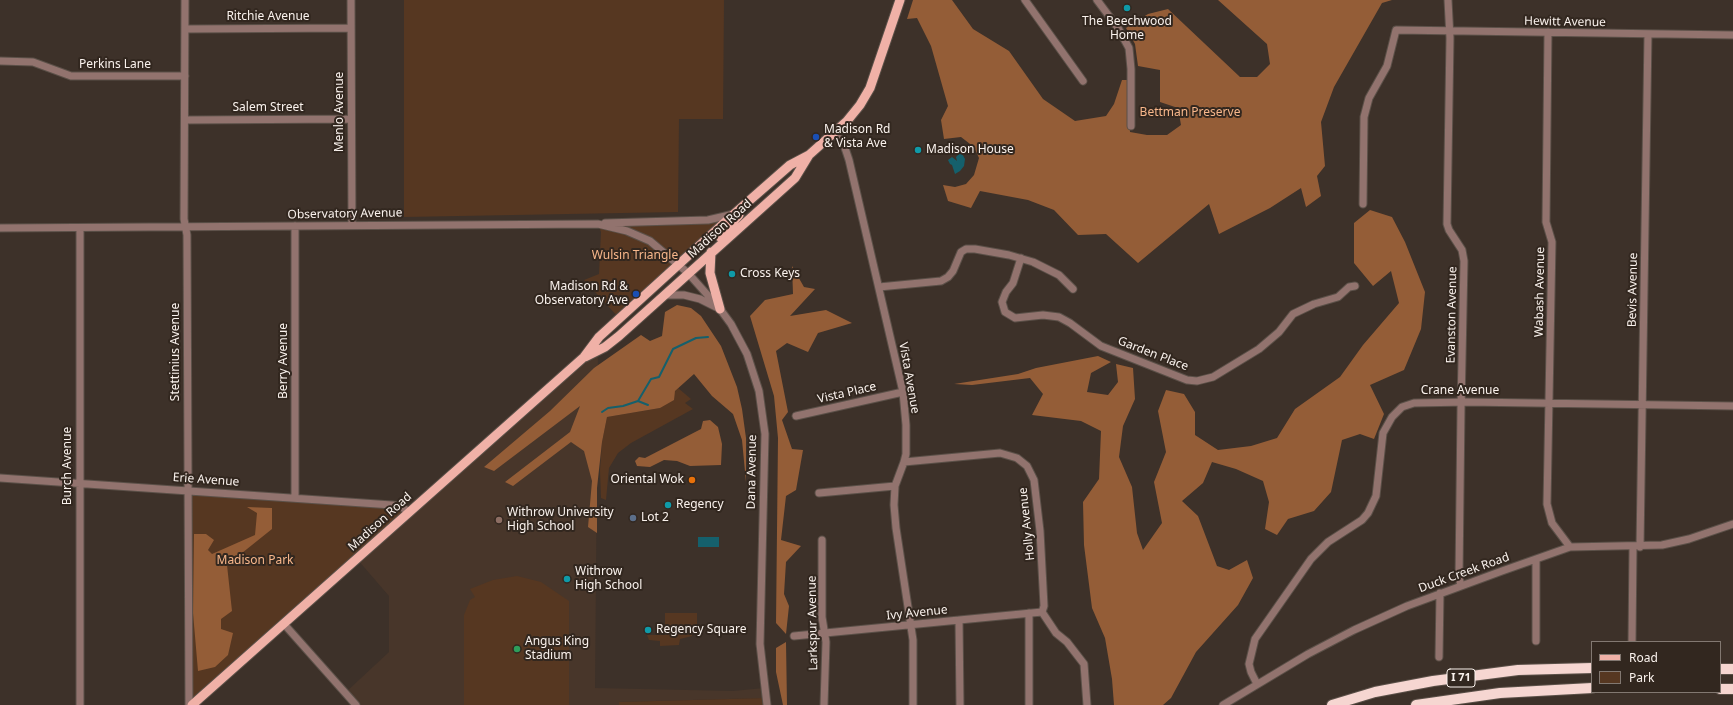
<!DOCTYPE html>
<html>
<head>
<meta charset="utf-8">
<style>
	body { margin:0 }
	#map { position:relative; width:1733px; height:705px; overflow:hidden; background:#3d3129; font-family:"Noto Sans",sans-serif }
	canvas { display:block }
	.legend { position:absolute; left:1591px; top:641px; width:130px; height:52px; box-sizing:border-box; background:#32271f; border:1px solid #827871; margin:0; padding:5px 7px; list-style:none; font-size:12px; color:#faf2ed }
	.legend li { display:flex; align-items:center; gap:8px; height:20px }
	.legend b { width:20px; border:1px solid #827871 }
</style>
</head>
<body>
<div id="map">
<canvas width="1733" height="705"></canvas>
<ul class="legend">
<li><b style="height:5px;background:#f0b1a7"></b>Road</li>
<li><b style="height:11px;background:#563721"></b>Park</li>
</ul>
</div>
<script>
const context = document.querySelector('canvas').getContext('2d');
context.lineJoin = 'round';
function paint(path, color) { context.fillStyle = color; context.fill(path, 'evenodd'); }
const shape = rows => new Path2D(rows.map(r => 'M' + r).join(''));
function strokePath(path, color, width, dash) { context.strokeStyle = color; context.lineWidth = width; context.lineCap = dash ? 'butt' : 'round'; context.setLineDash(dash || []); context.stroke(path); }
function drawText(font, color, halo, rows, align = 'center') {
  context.font = font + ' "Noto Sans",sans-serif'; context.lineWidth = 4; context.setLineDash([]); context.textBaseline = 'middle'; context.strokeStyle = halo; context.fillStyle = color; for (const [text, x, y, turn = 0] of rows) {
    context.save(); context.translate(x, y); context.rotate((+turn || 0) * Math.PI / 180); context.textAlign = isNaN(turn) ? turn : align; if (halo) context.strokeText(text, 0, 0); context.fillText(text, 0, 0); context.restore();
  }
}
paint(shape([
	[598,350,595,688,733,691,764,688,766,698,619,702,619,705,356,705,345,693,389,652,389,596,357,559]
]), '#48362a');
paint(shape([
	[404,0,724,0,723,119,679,119,678,212,404,217],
	[734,214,620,319,584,280,599,274,601,232,598,224,708,220],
	[678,388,691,399,685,403,693,409,631,443,618,453,609,468,606,500,601,498,600,470,602,442,607,417,660,408],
	[187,490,392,505,409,512,192,705],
	[517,576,541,582,569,601,569,705,464,705,464,615,470,600,475,597,470,589,493,580],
	[665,613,697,613,697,624,692,629,692,636,680,639,679,645,660,646,660,641,649,640,647,635,665,635],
	[766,698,767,705,619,705,619,702]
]), '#563721');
paint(shape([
	[913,0,952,0,973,29,1009,51,1043,99,1075,121,1106,116,1114,104,1122,80,1128,80,1130,132,1147,135,1167,135,1181,125,1178,108,1160,102,1160,70,1138,66,1135,44,1126,28,1148,14,1168,9,1240,77,1257,77,1270,64,1267,44,1218,0,1392,0,1382,3,1334,87,1321,122,1325,166,1317,176,1321,196,1306,207,1301,188,1270,208,1219,234,1209,204,1138,263,1106,234,1078,235,1054,210,1028,200,980,191,971,208,948,201,943,185,955,187,966,184,974,175,979,158,974,147,961,137,944,139,941,120,948,106,931,46,917,18,907,19],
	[1370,210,1392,217,1405,242,1425,292,1421,329,1404,370,1370,385,1384,414,1374,439,1360,434,1342,440,1331,492,1314,511,1288,519,1277,535,1265,529,1269,502,1263,481,1236,469,1212,462,1203,483,1182,501,1198,516,1217,566,1229,570,1247,560,1253,578,1238,605,1196,652,1171,698,1163,705,1114,705,1112,679,1105,638,1092,608,1084,545,1083,502,1099,479,1101,431,1081,421,1032,415,1043,394,1030,378,972,385,954,384,1018,374,1036,368,1098,356,1111,362,1091,373,1087,392,1108,395,1118,382,1116,364,1133,368,1135,399,1123,426,1119,457,1132,487,1137,533,1143,550,1162,523,1154,482,1166,452,1158,411,1166,390,1184,394,1195,412,1195,435,1218,450,1251,446,1277,438,1295,409,1340,377,1363,345,1399,303,1391,271,1373,286,1354,263,1354,223],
	[792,266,804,287,815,289,790,316,826,310,852,323,818,333,808,352,787,343,776,351,788,412,782,420,792,449,803,450,796,490,786,496,781,540,801,546,786,562,784,594,789,606,786,634,776,623,778,438,774,396,750,316,765,300,793,294],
	[677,305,691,308,701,316,721,346,737,387,742,409,746,438,746,482,742,440,733,414,712,396,694,374,675,391,674,400,660,408,607,417,602,442,597,488,597,533,588,527,592,481,584,451,571,442,513,486,505,482,570,432,580,406,494,471,484,467,550,411,594,368,641,335,650,341,662,336,665,312],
	[710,420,718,427,722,444,721,465,690,466,677,461,664,460,650,467,637,466,635,461,639,457,645,458,701,429,703,421],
	[247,507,272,508,272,529,227,565,232,611,221,619,221,629,233,633,228,655,215,667,198,671,193,613,194,534,206,534,214,540,208,550,212,554,255,535,257,513],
	[786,642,787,705,783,705,776,672,776,648]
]), '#945d37');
paint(shape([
	[961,152,965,159,964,166,960,171,955,174,952,165,950,164,948,160,952,157,957,161,956,157],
	[698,537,719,537,719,547,698,547]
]), '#15606c');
strokePath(shape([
	[638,401,648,405],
	[602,412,608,408,623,406,638,401,651,379,659,377,673,349,696,338,708,337]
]), '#15606c', 2);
const minor = shape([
	[185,0,184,219,187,235,189,705],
	[351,0,352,225],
	[1025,0,1083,81],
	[1097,0,1118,28,1129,48,1131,69,1131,126],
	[1448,0,1450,38,1447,224,1449,230,1462,250,1464,261,1461,408,1459,577,1461,586],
	[186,29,351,28],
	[1548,32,1546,222,1552,242,1547,504,1552,523,1570,547],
	[0,61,33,62,71,76,185,76],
	[185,120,351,119],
	[834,134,843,142,849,160,903,392,906,425,906,454,904,462,895,486,894,505,896,528,913,640,913,705],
	[1363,204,1364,117,1369,98,1387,66,1396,30,1733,35],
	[605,223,708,220,734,214],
	[0,228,598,224,627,231,650,241,688,273,720,309,731,324,747,354,759,391,765,434,760,644,767,705],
	[80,228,80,705],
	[1021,258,1013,283,1006,292,1002,302,1005,312,1015,318,1043,315,1059,317,1070,323,1101,346,1187,380,1197,381,1213,377,1259,349,1279,332,1293,314,1314,304,1338,297,1349,287,1355,286],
	[879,287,941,281,948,277,953,271,961,252,966,249,975,249,1009,255,1033,262,1059,275,1073,289],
	[665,295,684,295,700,299,716,307],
	[796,416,903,392],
	[904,462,1000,453,1017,458,1027,466,1034,480,1040,531,1044,606,1042,612],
	[0,478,392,505,400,506,409,512],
	[819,493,895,486],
	[295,497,295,226],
	[822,540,822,617,826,642,824,705],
	[1640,547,1648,34],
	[1536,559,1536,641],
	[1042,612,1056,633,1067,642,1084,664,1087,705],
	[959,620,960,705],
	[284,624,356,705],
	[794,636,1042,612],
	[1632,642,1633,547],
	[1439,657,1440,593],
	[1257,684,1251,672,1249,664,1255,639,1311,559,1328,542,1362,520,1368,513,1376,496,1383,433,1392,417,1402,407,1414,403,1467,402,1733,406],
	[1029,705,1029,613],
	[1223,705,1308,654,1354,630,1407,606,1502,571,1570,547,1662,545,1689,539,1733,524]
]);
const major = shape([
	[720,237,739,215],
	[711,252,710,273,720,309],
	[585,357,605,347,619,336,795,178,809,155],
	[192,705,584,357,599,337,734,214,790,165,809,155,847,121,860,105,870,88,900,0]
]);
const highway = shape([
	[1720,669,1733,669],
	[1720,689,1733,689],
	[1332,705,1375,692,1433,681,1518,670,1592,668],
	[1416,705,1500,693,1592,688]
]);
strokePath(minor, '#5b5048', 9);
strokePath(major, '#5b5048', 11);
strokePath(highway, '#5b5048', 12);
strokePath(minor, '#92736e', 7);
strokePath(major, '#f0b1a7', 9);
strokePath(highway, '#f6d6d1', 10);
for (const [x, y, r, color] of [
	[1127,8,4,"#0f9aa8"],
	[816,137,4,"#1a4fb4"],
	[918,150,4,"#0f9aa8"],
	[732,274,4,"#0f9aa8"],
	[636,294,4,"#1a4fb4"],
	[692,480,4,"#e8710a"],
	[668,505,4,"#0f9aa8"],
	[633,518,4,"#5c6f8a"],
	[499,520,4,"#8d6e63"],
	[567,579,4,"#0f9aa8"],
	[648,630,4,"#0f9aa8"],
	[517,649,4,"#2e9e5b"]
]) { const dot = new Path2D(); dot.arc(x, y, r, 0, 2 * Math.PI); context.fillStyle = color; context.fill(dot); strokePath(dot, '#32271f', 1.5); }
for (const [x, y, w] of [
	[1461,678,28]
]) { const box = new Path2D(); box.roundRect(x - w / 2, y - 9, w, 18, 3); context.fillStyle = '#32271f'; context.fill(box); strokePath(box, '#faf2ed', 1); }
drawText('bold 11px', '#faf2ed', null, [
	["I 71",1461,678]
]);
drawText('12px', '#faf2ed', '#32271f', [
	["Ritchie Avenue",268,17],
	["Hewitt Avenue",1565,22,1],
	["Perkins Lane",115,65],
	["Salem Street",268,108],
	["Menlo Avenue",340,112,-90],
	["Observatory Avenue",345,214,-1],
	["Madison Road",720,229,-42],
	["Bevis Avenue",1633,290,-89],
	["Wabash Avenue",1540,292,-89],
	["Evanston Avenue",1452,315,-89],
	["Stettinius Avenue",176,352,-90],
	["Garden Place",1153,354,21],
	["Berry Avenue",284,361,-90],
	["Vista Avenue",909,378,80],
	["Crane Avenue",1460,391],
	["Vista Place",847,393,-13],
	["Burch Avenue",68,466,-90],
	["Dana Avenue",752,472,-89],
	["Erie Avenue",206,480,4],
	["Madison Road",380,522,-42],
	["Holly Avenue",1027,524,-96],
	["Duck Creek Road",1464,573,-20],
	["Ivy Avenue",917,613,-6],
	["Larkspur Avenue",813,623,-91]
]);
drawText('12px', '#faf2ed', '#32271f', [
	["The Beechwood",1127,22,"center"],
	["Home",1127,36,"center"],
	["Madison Rd",824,130],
	["& Vista Ave",824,144],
	["Madison House",926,150],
	["Cross Keys",740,274],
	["Madison Rd &",628,287,"right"],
	["Observatory Ave",628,301,"right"],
	["Oriental Wok",684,480,"right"],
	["Regency",676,505],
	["Withrow University",507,513],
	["High School",507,527],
	["Lot 2",641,518],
	["Withrow",575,572],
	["High School",575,586],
	["Regency Square",656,630],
	["Angus King",525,642],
	["Stadium",525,656]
], 'left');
drawText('12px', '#f8b78b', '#32271f', [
	["Bettman Preserve",1190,113],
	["Wulsin Triangle",635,256],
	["Madison Park",255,561]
]);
</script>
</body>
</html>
